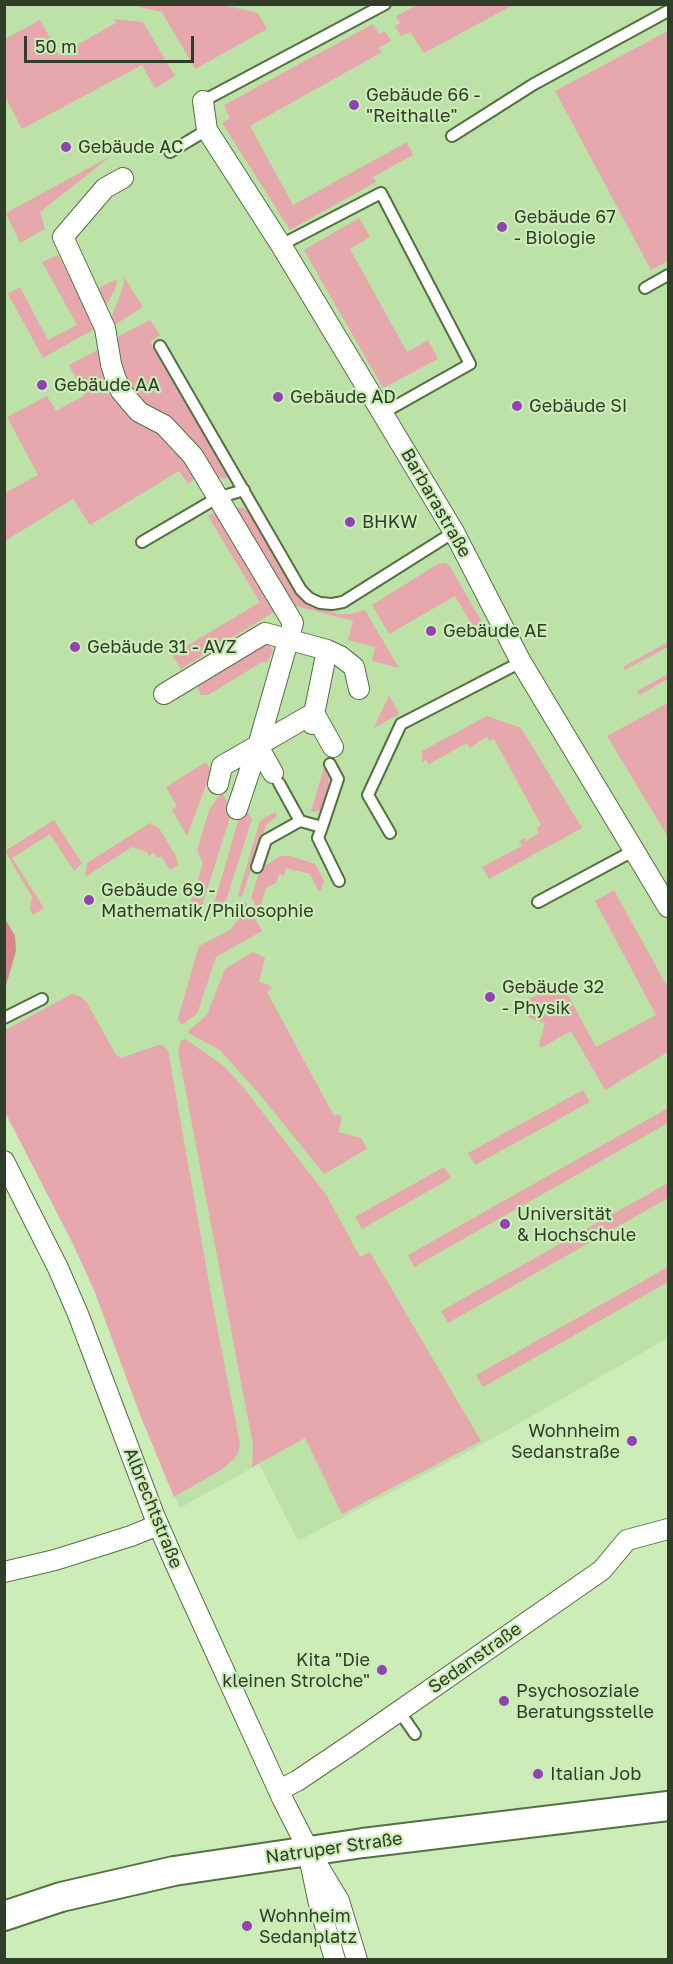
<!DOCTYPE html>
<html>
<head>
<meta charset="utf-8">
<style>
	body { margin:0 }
	#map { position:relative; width:673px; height:1964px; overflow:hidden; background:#ccedb8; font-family:"Golos Text",sans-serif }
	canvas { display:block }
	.frame { position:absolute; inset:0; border:6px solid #303d28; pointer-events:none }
	.scale { position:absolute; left:24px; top:36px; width:170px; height:27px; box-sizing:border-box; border:3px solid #303d28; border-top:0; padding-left:8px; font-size:18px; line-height:21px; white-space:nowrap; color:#303d28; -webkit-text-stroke:4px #ccedb8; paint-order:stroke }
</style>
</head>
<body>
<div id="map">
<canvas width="673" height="1964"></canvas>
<div class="frame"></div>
<div class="scale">50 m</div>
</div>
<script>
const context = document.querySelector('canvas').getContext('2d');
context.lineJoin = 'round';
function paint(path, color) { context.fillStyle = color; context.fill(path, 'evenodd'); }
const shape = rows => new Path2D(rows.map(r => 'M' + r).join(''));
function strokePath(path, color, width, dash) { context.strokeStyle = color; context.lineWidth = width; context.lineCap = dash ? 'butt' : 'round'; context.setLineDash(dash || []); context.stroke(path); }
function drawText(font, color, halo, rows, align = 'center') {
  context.font = font + ' "Golos Text",sans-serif'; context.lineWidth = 4.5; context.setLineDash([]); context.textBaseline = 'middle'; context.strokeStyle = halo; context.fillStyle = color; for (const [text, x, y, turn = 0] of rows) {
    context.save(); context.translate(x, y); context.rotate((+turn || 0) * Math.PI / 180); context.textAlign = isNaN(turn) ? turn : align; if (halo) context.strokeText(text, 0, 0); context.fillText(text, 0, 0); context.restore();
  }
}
paint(shape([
	[5,5,668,5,668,1338,483,1444,298,1541,259,1464,180,1508,141,1417,94,1290,72,1242,5,1112]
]), '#bde2a7');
paint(shape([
	[131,5,223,5,258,13,267,29,195,69,162,12],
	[417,5,417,4,513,5,424,53,410,32,401,36,395,26,400,23,396,16],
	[114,19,143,22,175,76,155,88,142,65,22,129,5,96,5,39,40,20,59,55,116,23],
	[373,24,379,34,385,31,391,41,378,48,382,52,250,126,293,205,407,142,413,155,373,177,376,182,290,230,222,123,230,118,224,105],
	[668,31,668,261,651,270,555,91],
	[111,156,40,212,45,229,20,243,6,213],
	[359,218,370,237,350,249,407,352,428,340,438,359,383,388,304,250],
	[58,255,98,327,43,358,8,294,20,287,48,340,77,325,42,262],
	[124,277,143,307,116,324,110,321,123,287],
	[115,280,117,280,116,287,105,308,96,295,101,287],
	[150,320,160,335,150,342,226,468,230,475,229,477,225,479,213,475,148,412,117,369,116,339,121,335],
	[103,347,154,426,199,476,188,484,179,471,90,525,73,499,5,541,5,493,38,475,7,417,47,396,56,411,85,395,69,365],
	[234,507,243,508,249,512,295,591,304,602,339,614,350,614,365,610,399,668,372,661,375,647,348,640,353,621,288,604],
	[219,513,279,609,181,669,172,655,260,602,208,516,211,514],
	[444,563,449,565,482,622,473,627,455,596,389,634,372,605,438,564],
	[668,642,668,647,625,670,623,667],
	[259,643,270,646,273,651,267,663,262,662,208,695,201,695,198,689,202,677],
	[668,674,668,679,639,695,637,691],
	[389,695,399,714,374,728],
	[668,703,668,837,607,736],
	[487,716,521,728,582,828,489,879,482,867,522,846,519,841,524,838,526,841,539,833,537,828,541,825,494,739,489,741,487,736,470,748,467,743,429,764,426,760,422,762,422,751],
	[206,762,211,772,187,836,172,810,177,806,166,787],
	[326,766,330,774,328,785,330,792,323,810,311,812,324,767],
	[222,792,232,811,199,915,188,910,203,863,197,850,209,810],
	[241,811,247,811,252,819,223,910,217,915,213,915,211,914],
	[275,812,277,816,266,825,242,896,240,897,238,895,260,821],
	[54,820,82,863,74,871,50,834,12,858,44,908,33,915,30,909,32,897,5,851],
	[150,823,159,828,176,856,178,865,170,870,161,856,157,858,154,853,149,856,147,852,132,847,85,877,87,863],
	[280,856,290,856,315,864,324,881,321,890,319,892,310,874,286,868,284,876,279,874,276,883,266,888,261,904,256,906,251,898,260,869],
	[614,890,668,988,668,1052,605,1090,571,1031,541,1048,539,1045,545,1023,527,1017,524,1011,529,1009,525,1001,561,982,596,1047,656,1015,595,901],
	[245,901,262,931,216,957,197,1014,183,1024,180,1023,178,1018,199,946,230,930,238,920,243,903],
	[253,952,265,958,259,982,269,985,272,989,267,992,334,1116,339,1114,342,1119,338,1132,361,1138,367,1149,324,1174,261,1096,220,1050,188,1033,189,1030,207,1015,225,969],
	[72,994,79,996,86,1001,116,1055,121,1058,158,1045,162,1045,168,1050,214,1311,240,1444,238,1453,233,1460,221,1470,174,1497,141,1417,94,1290,72,1242,5,1112,5,1030],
	[185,1039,224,1066,243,1087,327,1196,360,1257,370,1252,481,1441,342,1514,305,1438,252,1467,253,1445,178,1051,181,1040],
	[583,1090,590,1102,475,1165,468,1153],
	[668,1108,668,1123,414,1267,408,1255],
	[444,1167,451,1178,362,1229,355,1217],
	[668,1183,668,1198,448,1323,441,1311],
	[668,1267,668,1282,483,1387,476,1375]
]), '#e6a8ac');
paint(shape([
	[4,917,15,936,16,951,5,989]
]), '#d6878e');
const lane = shape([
	[203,101,385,4],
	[452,136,534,84,668,11],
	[170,152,207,130],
	[281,245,381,193,470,364,383,413],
	[645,288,668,275],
	[160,346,301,590,309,598,320,603,332,604,343,602,454,532],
	[142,542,217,498,244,490],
	[279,783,300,821,322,827,318,838,339,881],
	[322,827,338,779,330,764],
	[390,833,368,795,401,724,521,662],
	[257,867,266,840,300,821],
	[538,902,633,851],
	[4,1018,42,999],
	[399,1711,415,1734]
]);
const street = shape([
	[203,101,207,130,281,245,454,532,521,662,668,907],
	[123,178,105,188,63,237,105,328,111,364,115,377,121,391,139,412,164,425,193,456,293,623,258,746,237,809],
	[164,694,265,633,327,650,340,656,354,667,359,689],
	[312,724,327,650],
	[258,746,273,773],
	[218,784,222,766,314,713,333,747],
	[4,1161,58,1268,78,1314,154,1515,175,1563,283,1800,309,1851,339,1901,357,1960],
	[4,1572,55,1560,131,1536,158,1525],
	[279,1790,297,1781,349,1746,602,1570,627,1540,668,1529],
	[311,1866,319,1904,335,1960]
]);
const secondary = shape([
	[4,1916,61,1897,174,1871,363,1843,668,1806]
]);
strokePath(lane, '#547142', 14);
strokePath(street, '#547142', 22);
strokePath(secondary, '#547142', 32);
strokePath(lane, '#fff', 10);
strokePath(street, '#fff', 20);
strokePath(secondary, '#fff', 28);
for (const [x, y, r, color] of [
	[354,105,6,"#9143b4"],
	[66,147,6,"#9143b4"],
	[502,227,6,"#9143b4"],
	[42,385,6,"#9143b4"],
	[278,397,6,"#9143b4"],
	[517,406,6,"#9143b4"],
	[350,522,6,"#9143b4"],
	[431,631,6,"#9143b4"],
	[75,647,6,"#9143b4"],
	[89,900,6,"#9143b4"],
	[490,997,6,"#9143b4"],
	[505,1224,6,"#9143b4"],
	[632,1441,6,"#9143b4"],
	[382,1670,6,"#9143b4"],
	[504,1701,6,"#9143b4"],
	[538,1774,6,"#9143b4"],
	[247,1926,6,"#9143b4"]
]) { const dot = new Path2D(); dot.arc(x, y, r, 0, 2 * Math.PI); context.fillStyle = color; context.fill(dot); strokePath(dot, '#ccedb8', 2); }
drawText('18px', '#303d28', '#ccedb8', [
	["Gebäude 66 -",366,95],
	["\"Reithalle\"",366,116],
	["Gebäude AC",78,147],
	["Gebäude 67",514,217],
	["- Biologie",514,238],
	["Gebäude AA",54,385],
	["Gebäude AD",290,397],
	["Gebäude SI",529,406],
	["BHKW",362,522],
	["Gebäude AE",443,631],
	["Gebäude 31 - AVZ",87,647],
	["Gebäude 69 -",101,890],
	["Mathematik/Philosophie",101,911],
	["Gebäude 32",502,987],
	["- Physik",502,1008],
	["Universität",517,1214],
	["& Hochschule",517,1235],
	["Wohnheim",620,1431,"right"],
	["Sedanstraße",620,1452,"right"],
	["Kita \"Die",370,1660,"right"],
	["kleinen Strolche\"",370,1681,"right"],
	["Psychosoziale",516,1691],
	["Beratungsstelle",516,1712],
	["Italian Job",550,1774],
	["Wohnheim",259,1916],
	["Sedanplatz",259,1937]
], 'left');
drawText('18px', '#303d28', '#ccedb8', [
	["Barbarastraße",436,503,60],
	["Albrechtstraße",153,1508,68],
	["Sedanstraße",475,1658,-35],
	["Natruper Straße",334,1848,-8]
]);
</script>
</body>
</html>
